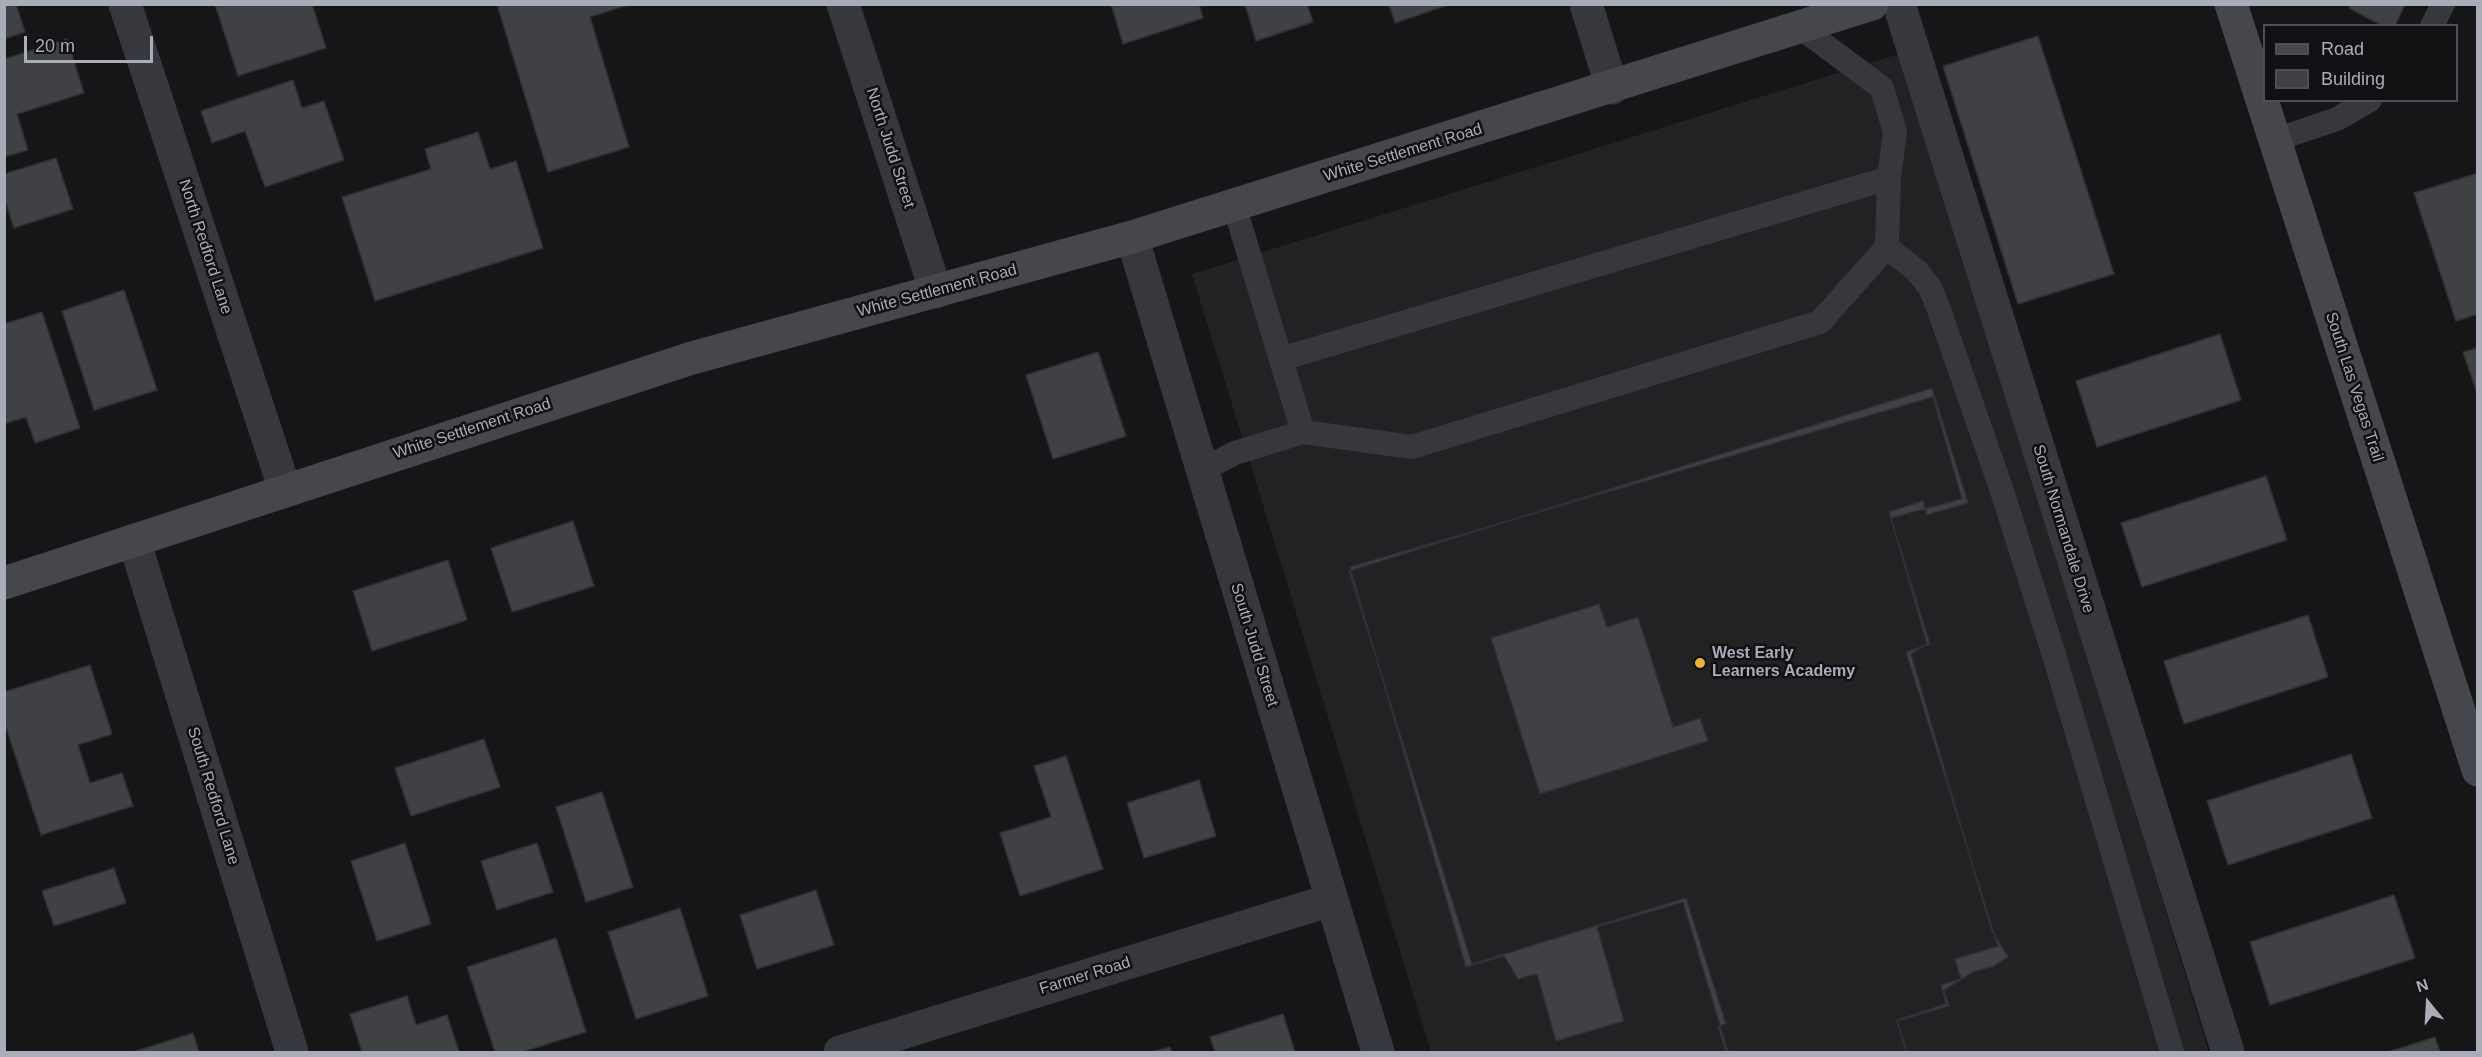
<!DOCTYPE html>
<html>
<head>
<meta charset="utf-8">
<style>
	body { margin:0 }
	#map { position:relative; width:2482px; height:1057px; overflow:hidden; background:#161618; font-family:Arial,sans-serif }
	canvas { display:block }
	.frame { position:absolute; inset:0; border:6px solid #a8adb8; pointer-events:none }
	.legend { position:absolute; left:2263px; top:24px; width:195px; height:78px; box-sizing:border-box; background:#111113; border:2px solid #4d4f55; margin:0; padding:8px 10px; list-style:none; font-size:18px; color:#a8adb8 }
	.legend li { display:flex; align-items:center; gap:12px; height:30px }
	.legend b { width:30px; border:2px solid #4d4f55 }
	.north { position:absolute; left:2398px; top:973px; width:60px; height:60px; -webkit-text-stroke:4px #111113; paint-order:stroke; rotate:342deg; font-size:16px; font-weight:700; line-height:24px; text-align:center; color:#a8adb8 }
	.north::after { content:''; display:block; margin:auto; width:21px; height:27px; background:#a8adb8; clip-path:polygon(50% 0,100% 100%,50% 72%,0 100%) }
	.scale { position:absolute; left:24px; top:36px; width:129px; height:27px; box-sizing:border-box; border:3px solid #a8adb8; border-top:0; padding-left:8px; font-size:18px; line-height:21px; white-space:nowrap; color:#a8adb8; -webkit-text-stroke:4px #111113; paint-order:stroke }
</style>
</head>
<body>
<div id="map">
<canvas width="2482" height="1057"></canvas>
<div class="frame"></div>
<ul class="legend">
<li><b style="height:8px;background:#45474d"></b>Road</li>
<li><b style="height:16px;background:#404145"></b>Building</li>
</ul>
<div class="north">N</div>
<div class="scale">20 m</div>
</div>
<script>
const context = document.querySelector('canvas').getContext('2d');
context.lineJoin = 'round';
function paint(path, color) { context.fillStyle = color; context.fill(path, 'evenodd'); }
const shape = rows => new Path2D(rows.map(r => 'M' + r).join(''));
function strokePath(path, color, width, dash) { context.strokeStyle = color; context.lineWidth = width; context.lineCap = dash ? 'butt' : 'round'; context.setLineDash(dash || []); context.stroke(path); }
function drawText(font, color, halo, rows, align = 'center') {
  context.font = font + ' Arial,sans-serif'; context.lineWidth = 5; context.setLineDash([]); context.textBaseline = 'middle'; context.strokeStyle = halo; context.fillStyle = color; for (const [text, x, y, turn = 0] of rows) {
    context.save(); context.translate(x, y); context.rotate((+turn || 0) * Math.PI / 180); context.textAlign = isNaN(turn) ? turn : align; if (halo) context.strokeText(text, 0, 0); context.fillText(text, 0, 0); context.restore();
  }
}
paint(shape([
	[1902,53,2209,1052,1431,1052,1192,274]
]), '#222225');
const building = shape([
	[4,4,16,4,25,32,4,39,4,4],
	[215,4,312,4,326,48,238,76,215,4],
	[497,4,631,4,590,17,629,147,548,172,497,4],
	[1111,4,1199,4,1203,18,1123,44,1111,4],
	[1245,4,1307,4,1313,22,1256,41,1245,4],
	[1389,4,1451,4,1395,23,1389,4],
	[2351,4,2405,4,2395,26,2383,26,2349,8,2351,4],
	[2038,36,2114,274,2018,304,1943,66,2038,36],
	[67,39,84,93,17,114,28,150,4,157,4,59,67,39],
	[293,80,302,108,324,101,344,160,265,187,245,131,212,143,201,111,293,80],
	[478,132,490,169,516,161,543,248,375,301,342,197,431,169,425,149,478,132],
	[56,158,73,209,14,228,4,197,4,174,56,158],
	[2478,173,2478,314,2456,321,2414,193,2478,173],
	[124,290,157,390,94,410,62,311,124,290],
	[42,312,80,428,35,443,26,417,4,424,4,324,42,312],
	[2220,334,2241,400,2097,447,2076,381,2220,334],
	[2478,348,2478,396,2463,352,2478,348],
	[1098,352,1126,436,1053,459,1026,375,1098,352],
	[1932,388,1968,503,1927,515,1923,501,1889,512,1930,644,1906,652,1998,946,1955,959,1961,979,1941,985,1946,1004,1897,1020,1907,1052,1726,1052,1718,1026,1726,1024,1686,898,1472,964,1349,571,1932,388],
	[1599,604,1607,627,1638,617,1673,727,1700,718,1708,741,1540,794,1491,638,1599,604],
	[1933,397,1962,499,1891,518,1927,644,1911,654,1991,929,2008,957,1994,966,1973,972,1944,990,1949,1006,1897,1021,1906,1052,1728,1052,1683,902,1597,927,1624,1021,1556,1041,1537,974,1518,979,1504,956,1466,967,1350,567,1933,397],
	[2266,476,2287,540,2142,587,2121,523,2266,476],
	[573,521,594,586,512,612,491,548,573,521],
	[448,560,467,620,372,651,353,591,448,560],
	[2308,615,2328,677,2184,724,2164,661,2308,615],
	[90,665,112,734,78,745,90,783,122,773,133,806,41,835,4,721,4,692,90,665],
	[484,739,500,787,411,816,395,768,484,739],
	[2351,754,2372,818,2228,865,2207,801,2351,754],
	[1066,756,1103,869,1020,896,1000,833,1051,817,1034,766,1066,756],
	[1199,780,1216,836,1144,858,1127,803,1199,780],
	[602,792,633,887,586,902,556,807,602,792],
	[405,843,431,924,377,941,351,861,405,843],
	[537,843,553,892,497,910,481,861,537,843],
	[114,868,126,903,54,926,42,891,114,868],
	[816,890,834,945,757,969,740,915,816,890],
	[2394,895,2415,958,2270,1005,2250,942,2394,895],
	[680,908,708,996,636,1019,608,932,680,908],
	[556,938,586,1032,522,1052,495,1052,467,967,556,938],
	[407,996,416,1025,447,1015,459,1052,362,1052,350,1014,407,996],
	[1283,1014,1295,1052,1215,1052,1210,1037,1283,1014],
	[193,1033,199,1052,133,1052,193,1033],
	[2435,1037,2440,1052,2388,1052,2435,1037],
	[1170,1047,1172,1052,1151,1052,1170,1047]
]);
paint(building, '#404145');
strokePath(building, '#303034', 1.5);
strokePath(shape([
	[2432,26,2443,4],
	[2275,140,2337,119,2370,100],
	[1234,205,1303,432],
	[1887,247,1917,271,1930,288,1938,307,2002,491,2054,655,2172,1052],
	[1281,359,1889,178],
	[1202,470,1235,453,1303,432,1412,447,1820,322,1887,247,1889,178,1895,132,1882,88,1800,27]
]), '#37383d', 24);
strokePath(shape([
	[125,4,285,490],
	[843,4,936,292],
	[1586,4,1612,88],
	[1899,4,2228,1052],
	[1132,237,1378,1052],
	[134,540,292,1052],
	[840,1052,1331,900]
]), '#37383d', 33);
strokePath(shape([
	[2231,4,2478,770],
	[4,583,692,358,1132,237,1872,4]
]), '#45474d', 33);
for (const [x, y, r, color] of [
	[1700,663,6,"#f2b134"]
]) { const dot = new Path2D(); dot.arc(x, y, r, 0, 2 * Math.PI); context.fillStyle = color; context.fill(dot); strokePath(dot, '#111113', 2); }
drawText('16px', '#a8adb8', '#111113', [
	["North Judd Street",890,148,72],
	["White Settlement Road",1403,153,-17],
	["North Redford Lane",205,247,72],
	["White Settlement Road",937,291,-15],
	["South Las Vegas Trail",2354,387,72],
	["White Settlement Road",472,429,-18],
	["South Normandale Drive",2063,529,73],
	["South Judd Street",1254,645,73],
	["South Redford Lane",213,796,73],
	["Farmer Road",1085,976,-17]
]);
drawText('bold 16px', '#a8adb8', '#111113', [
	["West Early",1712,654],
	["Learners Academy",1712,672]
], 'left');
</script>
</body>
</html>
